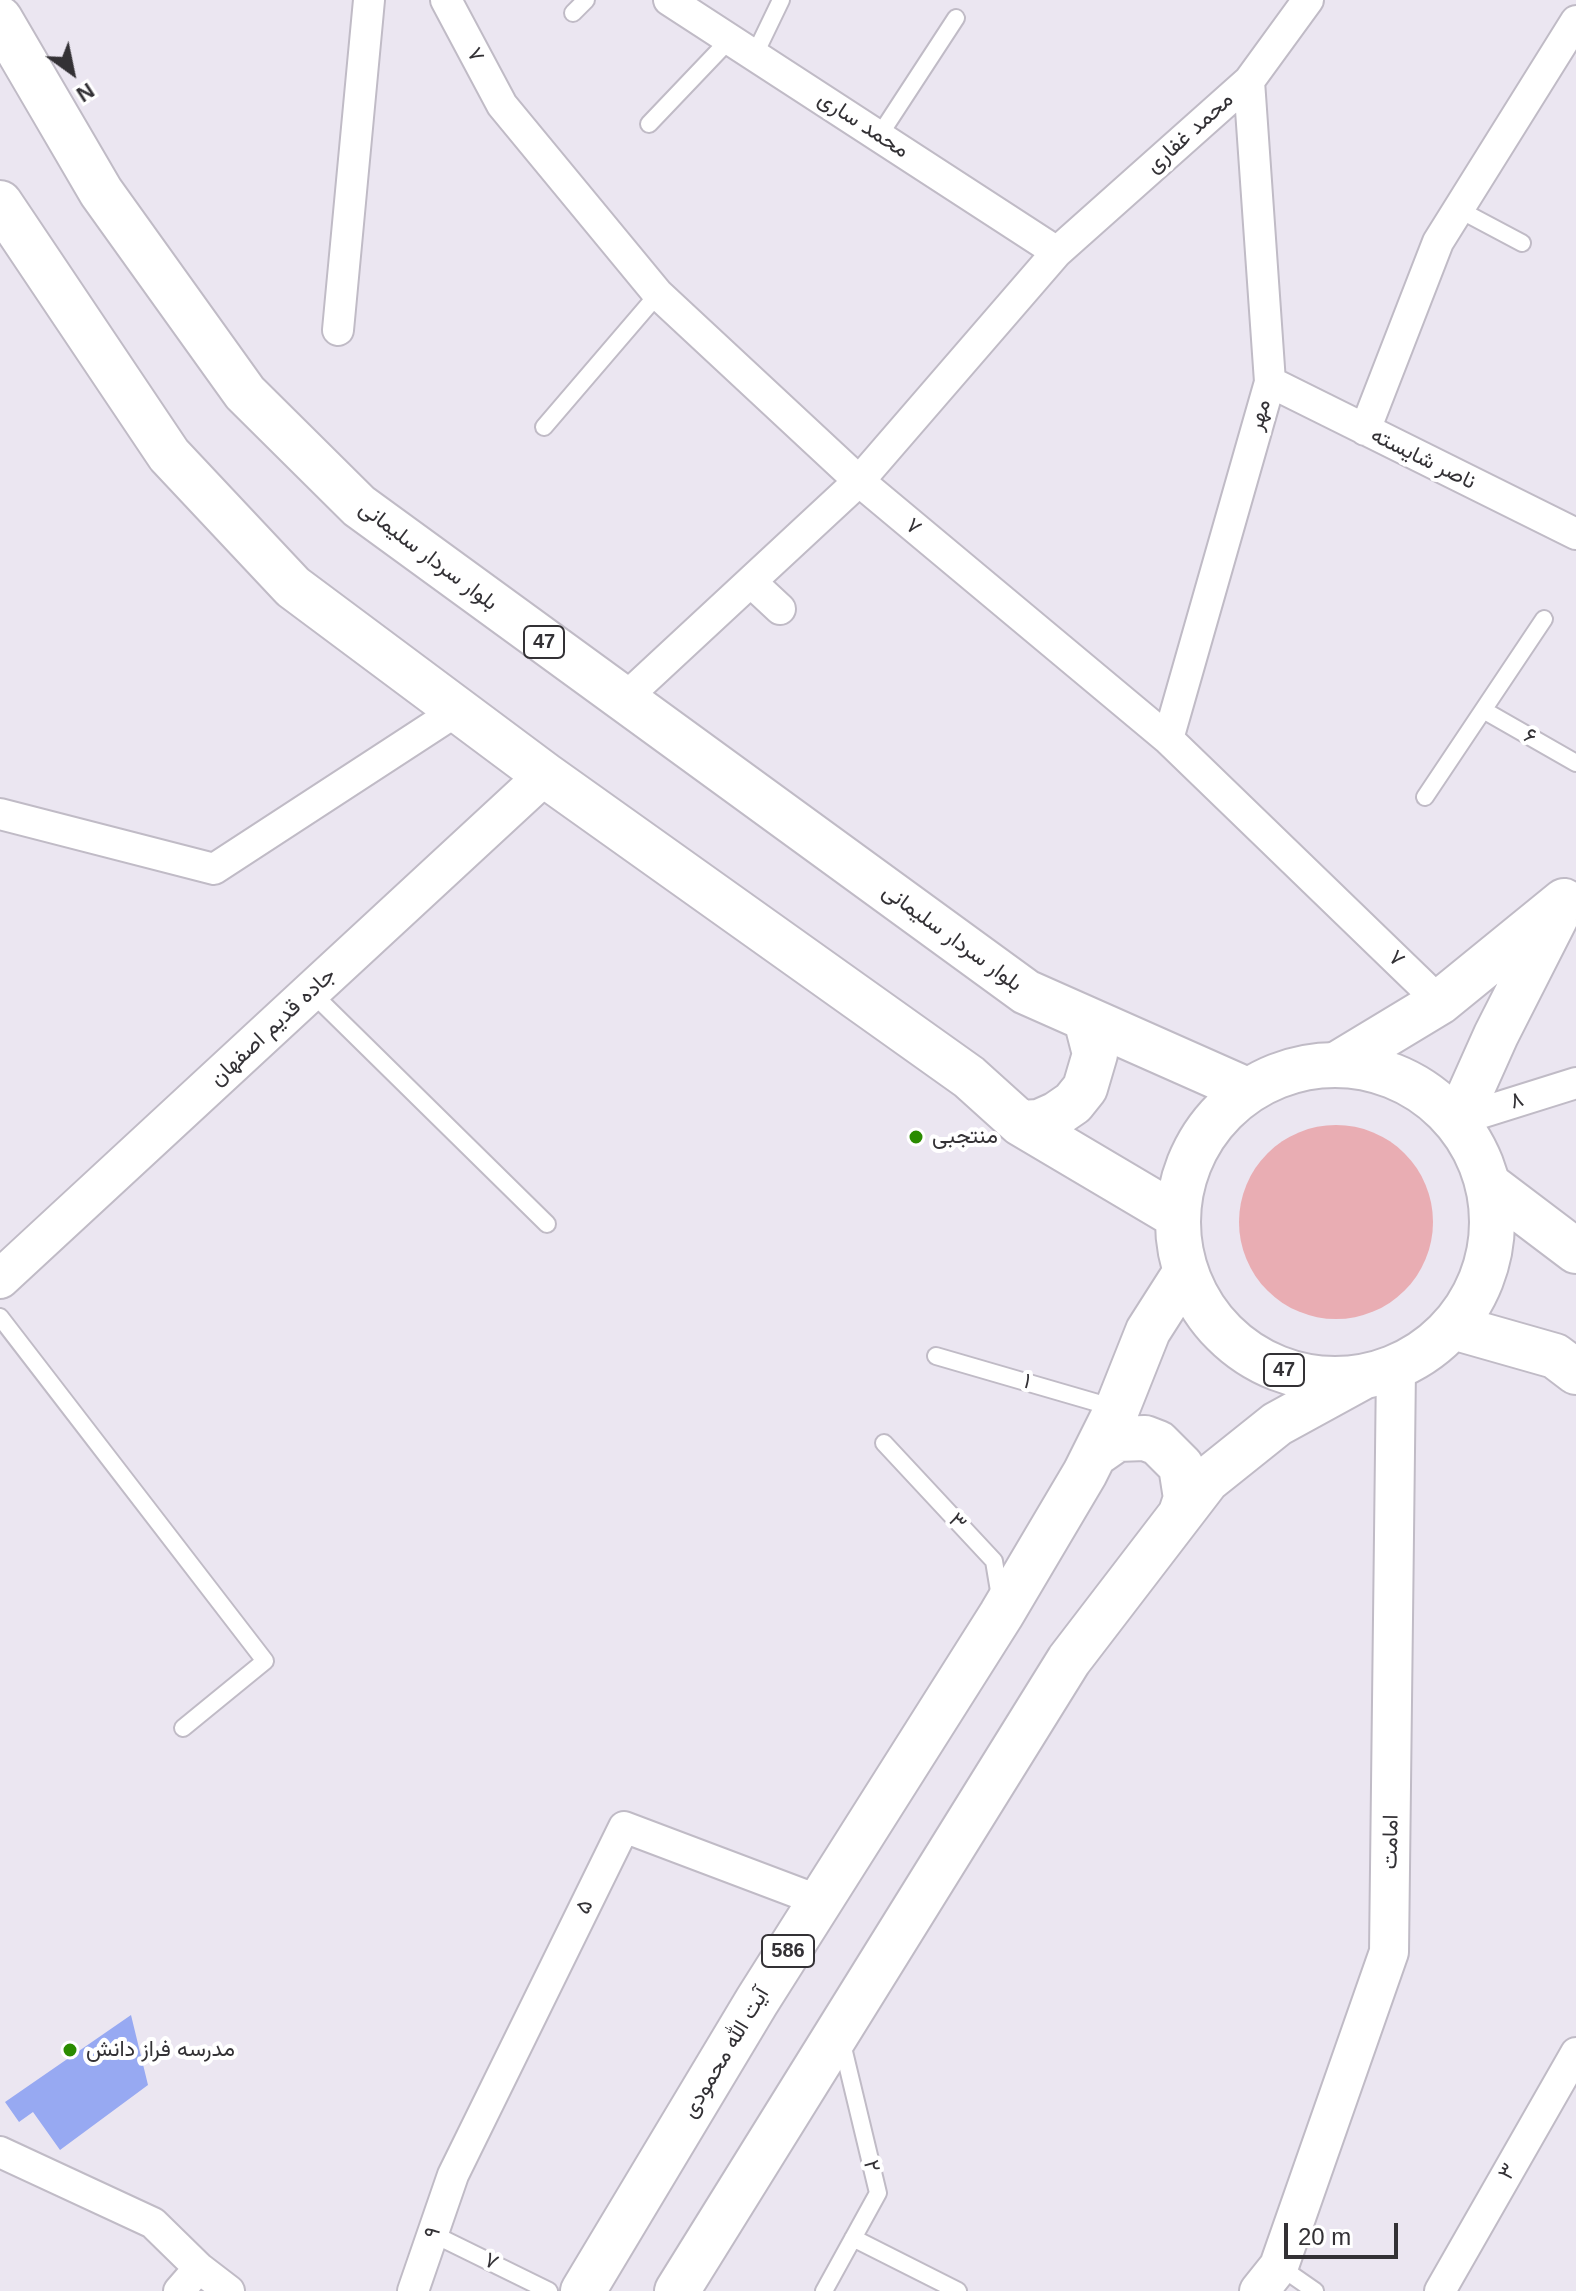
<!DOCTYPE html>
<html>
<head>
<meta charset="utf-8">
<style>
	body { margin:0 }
	#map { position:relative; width:1576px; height:2291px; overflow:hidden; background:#ebe6f1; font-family:Arial,sans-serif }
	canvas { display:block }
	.north { position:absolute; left:32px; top:32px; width:80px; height:80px; -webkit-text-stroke:6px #fff; paint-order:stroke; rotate:147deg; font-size:22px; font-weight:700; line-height:32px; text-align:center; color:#333135 }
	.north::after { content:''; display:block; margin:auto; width:28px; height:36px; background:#333135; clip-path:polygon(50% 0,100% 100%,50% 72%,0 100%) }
	.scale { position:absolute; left:1284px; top:2223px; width:114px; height:36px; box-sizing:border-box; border:4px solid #333135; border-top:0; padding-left:10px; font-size:24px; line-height:28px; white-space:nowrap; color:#333135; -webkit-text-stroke:6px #fff; paint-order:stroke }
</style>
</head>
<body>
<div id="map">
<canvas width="1576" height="2291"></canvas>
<div class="north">N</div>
<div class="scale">20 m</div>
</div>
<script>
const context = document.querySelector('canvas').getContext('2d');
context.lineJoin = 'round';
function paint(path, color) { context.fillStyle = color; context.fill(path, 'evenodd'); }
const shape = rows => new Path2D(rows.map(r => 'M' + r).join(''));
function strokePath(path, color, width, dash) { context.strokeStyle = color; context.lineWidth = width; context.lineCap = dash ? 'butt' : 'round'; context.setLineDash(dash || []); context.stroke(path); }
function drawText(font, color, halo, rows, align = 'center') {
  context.font = font + ' Arial,Vazirmatn,sans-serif'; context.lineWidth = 8; context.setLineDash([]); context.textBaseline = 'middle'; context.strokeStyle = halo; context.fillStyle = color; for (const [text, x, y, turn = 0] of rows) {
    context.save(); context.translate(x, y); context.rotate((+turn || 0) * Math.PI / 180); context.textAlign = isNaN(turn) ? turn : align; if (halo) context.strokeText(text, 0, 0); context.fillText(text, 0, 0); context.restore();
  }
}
paint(shape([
	'1239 1222a97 97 0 1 1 194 0a97 97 0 1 1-194 0Z'
]), '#e9adb3');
paint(shape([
	[131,2015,148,2085,60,2150,33,2112,19,2122,5,2102]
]), '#97a9f2');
const service = shape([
	[573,13,586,0],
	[755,54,781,0],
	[649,124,731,38],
	[879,136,956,18],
	[1458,209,1522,243],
	[544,427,658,294],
	[1485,711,1576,763],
	[1425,797,1544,619],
	[311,992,547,1224],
	[0,1317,265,1661,183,1728],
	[936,1356,1115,1408],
	[884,1443,994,1561,1000,1597],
	[433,2234,549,2291],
	[853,2238,958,2291],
	[1279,2266,1315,2291],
	[824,2291,878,2193,841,2039]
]);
const minor = shape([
	[446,0,502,105,658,294,859,481,1168,739,1440,1002],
	[669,0,1057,252],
	[338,330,369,0],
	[1270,382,1576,534],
	[1365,430,1438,242,1576,21],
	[751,582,780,609],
	[623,700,859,481,1057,252,1249,81,1308,0],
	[1168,739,1270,382,1249,81],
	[0,814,214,869,458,710],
	[1458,1120,1576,1083],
	[0,2152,153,2223,199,2268,229,2291],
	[179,2291,199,2268],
	[413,2291,453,2175,624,1827,820,1901],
	[1440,2291,1576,2053]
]);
const tertiary = shape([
	[0,1279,545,775],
	[1259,2291,1279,2266,1389,1952,1396,1368]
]);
const secondary = shape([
	[1339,1063,1440,1002,1564,901,1496,1035,1458,1120]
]);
const trunk = shape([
	[0,19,101,192,245,393,359,506,1026,992,1247,1090],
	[0,203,169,455,293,587,545,775,969,1077,1020,1123,1177,1216],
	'1178 1222a157 157 0 1 1 314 0a157 157 0 1 1-314 0Z',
	[1020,1123,1039,1122,1057,1114,1073,1103,1085,1088,1095,1054,1086,1019],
	[1490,1186,1576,1251],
	[1453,1327,1555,1356,1576,1372],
	[1094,1455,1117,1439,1145,1438,1158,1443,1181,1466,1186,1498,1181,1513],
	[583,2291,757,2001,1001,1615,1085,1473,1117,1409,1148,1331,1185,1273],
	[677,2291,1069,1660,1207,1480,1277,1424,1361,1378]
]);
strokePath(service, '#c0bbc6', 20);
strokePath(minor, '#c0bbc6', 34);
strokePath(tertiary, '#c0bbc6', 42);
strokePath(secondary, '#c0bbc6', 48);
strokePath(trunk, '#c0bbc6', 48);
strokePath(service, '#fff', 16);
strokePath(minor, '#fff', 30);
strokePath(tertiary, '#fff', 38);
strokePath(secondary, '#fff', 44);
strokePath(trunk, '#fff', 44);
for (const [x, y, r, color] of [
	[916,1137,8,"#2a8b00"],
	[70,2050,8,"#2a8b00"]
]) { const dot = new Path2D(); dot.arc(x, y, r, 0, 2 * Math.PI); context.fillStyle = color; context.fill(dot); strokePath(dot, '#fff', 3); }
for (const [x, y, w] of [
	[544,642,40],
	[1284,1370,40],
	[788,1951,52]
]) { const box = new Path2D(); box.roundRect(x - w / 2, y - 16, w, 32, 6); context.fillStyle = '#fff'; context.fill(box); strokePath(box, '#333135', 2); }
drawText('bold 20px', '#333135', null, [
	["47",544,642],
	["47",1284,1370],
	["586",788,1951]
]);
drawText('22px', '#333135', '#fff', [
	["۷",475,55,62],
	["محمد ساری",863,125,33],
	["محمد غفاری",1190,133,-42],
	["مهر",1260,415,-74],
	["ناصر شایسته",1423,459,26],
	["۷",913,527,40],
	["بلوار سردار سلیمانی",428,556,37],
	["۶",1530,737,30],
	["بلوار سردار سلیمانی",952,938,36],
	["۷",1396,959,44],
	["جاده قدیم اصفهان",273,1027,-43],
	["۸",1517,1101,-17],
	["۱",1027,1382,16],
	["۳",957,1522,47],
	["امامت",1391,1842,-89],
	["۵",585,1907,-64],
	["آیت الله محمودی",726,2053,-59],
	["۲",871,2166,77],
	["۳",1508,2172,-60],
	["۹",433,2233,-71],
	["۷",491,2262,26]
]);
drawText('22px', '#333135', '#fff', [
	["منتجبی",932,1137],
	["مدرسه فراز دانش",86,2050]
], 'left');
</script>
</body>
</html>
